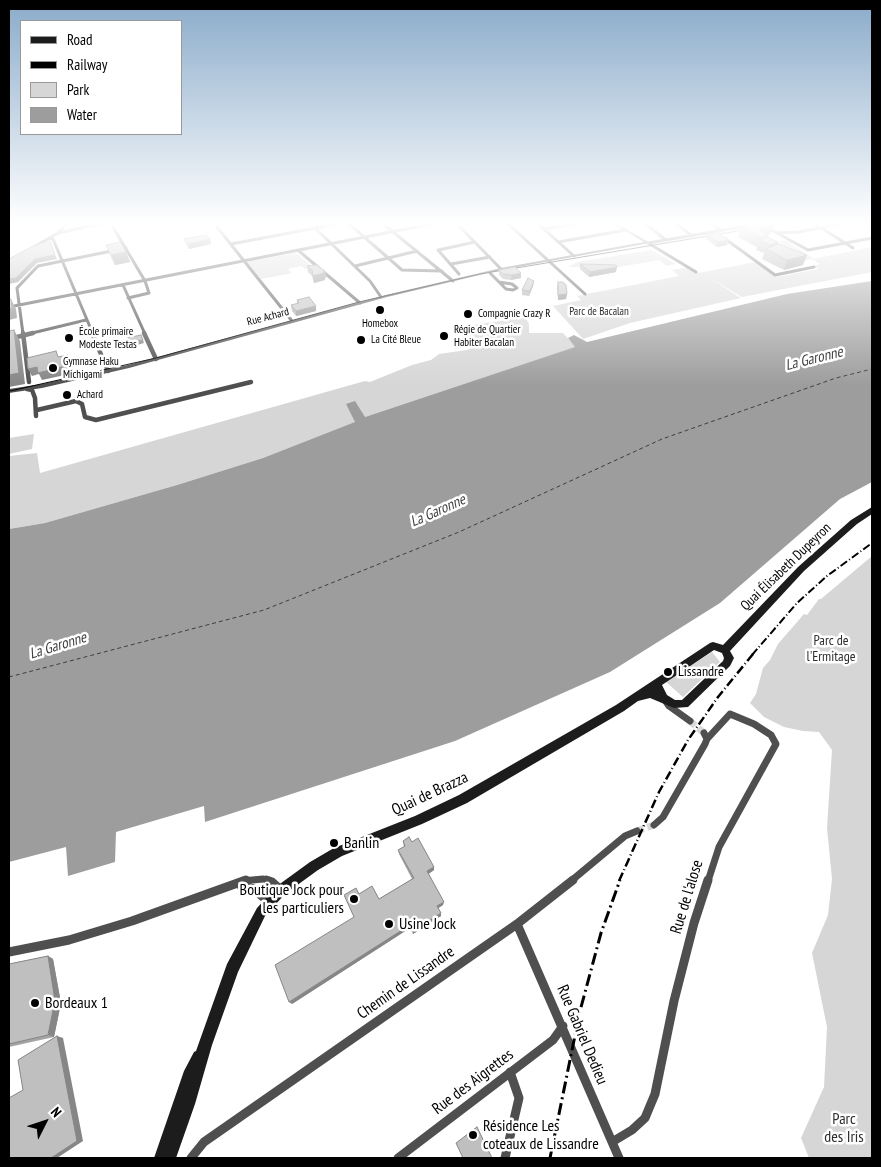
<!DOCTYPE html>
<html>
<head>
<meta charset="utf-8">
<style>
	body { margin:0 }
	#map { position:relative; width:881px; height:1167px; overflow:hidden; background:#fff; font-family:"PT Sans Narrow",sans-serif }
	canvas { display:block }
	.frame { position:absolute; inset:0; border:10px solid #000; pointer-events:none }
	.legend { position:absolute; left:20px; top:20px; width:162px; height:115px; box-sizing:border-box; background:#fff; border:1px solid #999; margin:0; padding:6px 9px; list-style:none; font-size:15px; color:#000 }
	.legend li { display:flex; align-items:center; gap:10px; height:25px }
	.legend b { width:25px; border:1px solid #999 }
	.north { position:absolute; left:20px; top:1097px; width:50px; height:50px; -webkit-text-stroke:4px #fff; paint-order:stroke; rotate:49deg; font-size:14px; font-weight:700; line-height:20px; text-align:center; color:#000 }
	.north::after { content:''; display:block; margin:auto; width:18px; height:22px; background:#000; clip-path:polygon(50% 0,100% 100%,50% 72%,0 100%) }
</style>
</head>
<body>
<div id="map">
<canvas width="881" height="1167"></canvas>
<div class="frame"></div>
<ul class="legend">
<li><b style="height:6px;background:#1c1c1c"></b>Road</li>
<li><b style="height:6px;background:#000"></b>Railway</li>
<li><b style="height:14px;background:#d6d6d6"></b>Park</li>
<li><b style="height:14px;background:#9d9d9d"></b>Water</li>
</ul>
<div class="north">N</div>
</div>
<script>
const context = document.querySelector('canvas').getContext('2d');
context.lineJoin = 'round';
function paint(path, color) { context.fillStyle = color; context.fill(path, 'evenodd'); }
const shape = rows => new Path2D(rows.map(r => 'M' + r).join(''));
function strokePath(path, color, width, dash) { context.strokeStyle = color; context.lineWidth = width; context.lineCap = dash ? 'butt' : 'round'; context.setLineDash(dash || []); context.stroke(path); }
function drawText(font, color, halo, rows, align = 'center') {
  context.font = font + ' "PT Sans Narrow",sans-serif'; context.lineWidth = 5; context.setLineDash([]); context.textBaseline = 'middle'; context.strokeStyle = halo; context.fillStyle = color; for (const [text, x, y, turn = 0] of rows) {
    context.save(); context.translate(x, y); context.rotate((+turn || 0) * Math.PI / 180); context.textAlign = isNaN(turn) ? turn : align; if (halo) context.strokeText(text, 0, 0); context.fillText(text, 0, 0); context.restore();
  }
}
paint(shape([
	[784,240,789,242,814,259,872,247,872,272,742,297,705,275,741,298,630,323,583,339,553,306,581,300,577,296,679,276,672,270,689,267,699,273,755,262,776,277,819,269,814,266,820,264,812,259,802,261,772,245],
	[651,250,676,264,667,266,659,260,619,267,568,267,577,262],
	[296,253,313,267,305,269,301,266,288,269,292,273,261,279,247,262],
	[525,317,529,324,529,333,563,333,576,347,365,417,346,404,356,422,263,458,177,485,45,523,9,529,9,456,37,453,40,473,365,381,370,382,412,365,431,360,439,354,467,350,478,345,467,326],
	[34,434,32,449,9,454,9,438],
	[872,556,872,1158,809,1158,801,1138,824,1087,827,1027,812,953,828,915,832,879,827,828,832,750,819,732,803,731,784,727,764,717,750,703,756,694,763,668,770,660,778,644,804,614,807,615,819,599,821,599],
	[712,652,720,662,683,697,666,682]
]), '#d6d6d6');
paint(shape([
	[872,281,872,482,840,499,720,603,610,672,455,741,205,822,204,806,116,832,115,862,68,876,66,847,9,862,9,529,45,523,177,485,263,458,355,422,346,404,355,401,365,417,575,347,568,338,574,335,587,342,787,294]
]), '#9d9d9d');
strokePath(shape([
	[9,677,264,610,459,532,662,439,836,378,872,369]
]), '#3e3e3e', 1, [4, 3]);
strokePath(shape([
	[690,721,704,733],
	[637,831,654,825]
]), '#d9d9d9', 7, [7, 4]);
strokePath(shape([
	[110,222,145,281,149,293,128,298],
	[213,222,292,321],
	[347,222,402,270,442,271],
	[381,222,453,281],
	[455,222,501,269],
	[506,222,585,294],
	[536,222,574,256],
	[643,222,666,240],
	[674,222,692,236],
	[710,222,722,231],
	[812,222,853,248],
	[868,222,872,224],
	[764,224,775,222],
	[766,227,808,250,872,238],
	[315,228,370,281,381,297],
	[544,229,589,222],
	[58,233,108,222],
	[777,233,798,232,849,222],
	[49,238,53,239,93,334],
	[724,238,775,275,814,267],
	[558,242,626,230],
	[648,243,747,226],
	[648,243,696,272],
	[231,244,347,222],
	[32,248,58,233,68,222],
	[299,251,360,303],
	[451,264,490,257],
	[355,266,417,251],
	[490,273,499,282],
	[459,274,438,250,475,242],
	[499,282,512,284,517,288,513,290,506,289,499,282],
	[123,285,145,334],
	[9,307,441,222],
	[23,334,17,288,38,266,126,248],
	[28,334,86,320]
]), '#4f4f4f', 3);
strokePath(shape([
	[23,333,29,382],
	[92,333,108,371],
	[144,333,156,359],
	[9,339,33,333],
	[27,389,32,390,35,398,36,416],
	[37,410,76,401,82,404,85,417,96,420,251,382]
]), '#4f4f4f', 4.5);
strokePath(shape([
	[665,700,669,706,690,721],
	[707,739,730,714,754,724,771,735,776,744,719,847,708,881],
	[654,825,663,817,705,744,707,739,704,733],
	[242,881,263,879,270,881],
	[571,881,625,836,637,831]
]), '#4f4f4f', 7);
strokePath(shape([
	[266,880,272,882,281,890],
	[238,884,254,889,269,902],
	[517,924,619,1158],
	[9,952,69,940,132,921,246,880],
	[612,1142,632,1130,645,1118,655,1094,674,1001,694,923,708,880],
	[191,1158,204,1142,517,924,573,880],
	[398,1158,553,1040,563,1026],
	[505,1158,519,1098,510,1072]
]), '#4f4f4f', 9);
paint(shape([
	[610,222,614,222,650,243,501,270,387,297,129,368,42,388,9,393,9,389,42,384,128,365,386,295,501,268,644,242,610,222]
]), '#4f4f4f');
paint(shape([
	[872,507,872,514,857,524,804,571,730,651,734,658,730,666,688,707,674,708,650,698,638,701,624,711,467,803,422,824,342,856,318,870,285,894,265,916,238,972,212,1045,195,1104,176,1158,154,1158,184,1071,194,1052,196,1051,227,964,257,908,277,886,310,862,334,848,415,816,459,795,616,705,710,643,713,642,723,645,798,567,851,520,872,507],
	[714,650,722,653,724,658,723,661,682,700,675,700,667,695,662,685,714,650]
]), '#1c1c1c');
strokePath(shape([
	[10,391,156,358,359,302,480,274,792,222]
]), '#000', 1);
strokePath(shape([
	[752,655,797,603,827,576,872,543]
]), '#000', 2, [8, 2.5, 1, 2.5]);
strokePath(shape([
	[619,881,659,792,688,740,718,697,753,654]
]), '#000', 2.5, [9, 3, 1, 3]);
strokePath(shape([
	[550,1158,580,1011,601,933,620,880]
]), '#000', 3, [12, 4, 2, 4]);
paint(shape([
	[775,224,771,233,768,234,768,238,778,242,777,245,803,265,784,270,762,259,764,253,756,250,757,247,738,237,742,227],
	[707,234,729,240,727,245,717,247,706,239],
	[184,239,210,239,211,244,189,249,186,244],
	[106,245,126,252,130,262,115,265,110,255],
	[580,264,616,272,589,277,580,269],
	[307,266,325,271,326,278,325,278,325,280,314,283,312,276,308,272],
	[499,270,521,278,511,280,503,279,499,275],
	[534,281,533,286,529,296,522,295,522,290],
	[558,282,567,294,566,299,558,300,557,287],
	[297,300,316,306,316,311,296,316,292,311,291,305,297,304],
	[403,841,412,842,434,867,434,870,428,874,443,905,438,908,441,916,413,934,410,928,292,1004,354,917,359,894,379,899,412,879,399,854,398,850,404,847],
	[48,956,53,959,61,1003,54,1037,9,1047,9,964]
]), '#a4a4a4');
paint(shape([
	[775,224,771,233,763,237,769,235,766,243,760,240,761,238,759,230],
	[210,239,211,244,189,249,188,244],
	[729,240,727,245,717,247,718,242],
	[778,242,774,252,768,250,770,245],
	[126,252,130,262,115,265,111,255],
	[55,255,57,259,37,263,18,282,9,284,9,279,35,259],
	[807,255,803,265,784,270,787,260],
	[617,267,616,272,589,277,590,272],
	[325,271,326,278,325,278,325,280,314,283,313,276],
	[521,273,521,278,511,280,512,275],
	[534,281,533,286,529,296,530,291],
	[567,294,566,299,558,300,558,295],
	[11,299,16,309,17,318,9,320,9,309],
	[316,306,316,311,296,316,296,311],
	[14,330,20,341,25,384,9,387,9,375],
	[143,340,144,343,130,347,129,343],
	[68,355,71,362,74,373,42,380,39,374,32,376,28,369],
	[434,867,434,870,427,875,427,871],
	[444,902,443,905,437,909,437,906],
	[441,913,441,916,413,934,413,931],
	[410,925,410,928,292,1004,289,1002],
	[48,956,53,959,61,1003,54,1037,48,1035],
	[57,1036,63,1038,83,1141,57,1158,51,1158]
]), '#868686');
const building = shape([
	[760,222,770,222,775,224,759,230,769,235,761,238,742,227,760,222],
	[707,234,718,234,729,240,718,242,707,234],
	[206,235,210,239,188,244,184,239,206,235],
	[767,237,778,242,770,245,759,240,767,237],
	[50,241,55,255,35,259,16,278,9,279,9,259,33,246,50,241],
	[120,242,126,252,111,255,106,245,120,242],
	[778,244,807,255,787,260,766,249,778,244],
	[580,264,616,265,617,267,590,272,580,264],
	[316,265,325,271,323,272,324,273,313,276,312,270,307,266,316,265],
	[515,267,521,273,512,275,503,274,499,270,515,267],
	[528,278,534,281,530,291,522,290,528,278],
	[558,282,563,282,566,285,567,294,558,295,558,282],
	[309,297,316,306,296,311,291,305,299,303,297,300,309,297],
	[9,299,11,299,12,308,9,309,9,299],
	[14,330,19,373,9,375,9,331,14,330],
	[141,335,143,340,129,343,127,338,141,335],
	[56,351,58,357,68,355,70,365,38,373,37,367,28,369,27,358,56,351],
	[409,837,412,842,418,838,434,867,427,871,444,902,437,906,441,913,413,931,410,925,289,1002,275,965,354,917,344,895,356,888,359,894,372,886,379,899,414,878,398,850,405,846,403,841,409,837],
	[48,956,55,1001,48,1035,9,1044,9,964,48,956],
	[57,1036,77,1141,51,1158,9,1158,9,1098,23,1090,18,1060,57,1036],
	[477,1127,492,1158,463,1158,456,1143,477,1127]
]);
paint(building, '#bfbfbf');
strokePath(building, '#868686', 1);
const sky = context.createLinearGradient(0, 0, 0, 385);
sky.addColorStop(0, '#8aabca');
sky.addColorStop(0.58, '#fff');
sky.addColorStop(1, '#ffffff00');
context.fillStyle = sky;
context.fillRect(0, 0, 881, 385);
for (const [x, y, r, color] of [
	[380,310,5,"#000"],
	[468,314,5,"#000"],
	[444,336,5,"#000"],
	[69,338,5,"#000"],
	[361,340,5,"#000"],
	[53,368,5,"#000"],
	[67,395,5,"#000"],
	[668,672,5,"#000"],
	[334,843,5,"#000"],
	[354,899,5,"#000"],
	[389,924,5,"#000"],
	[35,1003,5,"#000"],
	[473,1135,5,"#000"]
]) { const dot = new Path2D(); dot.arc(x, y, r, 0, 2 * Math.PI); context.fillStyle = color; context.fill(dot); strokePath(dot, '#fff', 2); }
drawText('11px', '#2d2d2d', '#fff', [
	["Parc de Bacalan",599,312]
]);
drawText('11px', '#000', '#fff', [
	["Compagnie Crazy R",478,314],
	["Homebox",380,324,"center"],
	["Régie de Quartier",454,330],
	["Habiter Bacalan",454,343],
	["École primaire",79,332],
	["Modeste Testas",79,345],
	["La Cité Bleue",371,340],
	["Gymnase Haku",63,362],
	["Michigami",63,375],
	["Achard",77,395]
], 'left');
drawText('11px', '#000', '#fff', [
	["Rue Achard",268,317,-15]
]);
drawText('14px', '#000', '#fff', [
	["Quai Élisabeth Dupeyron",786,567,-44]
]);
drawText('14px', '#2d2d2d', '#fff', [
	["Parc de",831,641],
	["l'Ermitage",831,657]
]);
drawText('14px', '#000', '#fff', [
	["Lissandre",678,672]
], 'left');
drawText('italic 15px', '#3e3e3e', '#fff', [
	["La Garonne",814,359,-14],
	["La Garonne",438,511,-24],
	["La Garonne",58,646,-17]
]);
drawText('16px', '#000', '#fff', [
	["Quai de Brazza",430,794,-25],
	["Rue de l'alose",687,897,-73],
	["Chemin de Lissandre",406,983,-35],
	["Rue Gabriel Dedieu",582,1035,67],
	["Rue des Aigrettes",473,1082,-37]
]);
drawText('16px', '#000', '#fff', [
	["Banlin",344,843],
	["Boutique Jock pour",344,890,"right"],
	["les particuliers",344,908,"right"],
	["Usine Jock",399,924],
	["Bordeaux 1",45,1003],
	["Résidence Les",483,1126],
	["coteaux de Lissandre",483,1144]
], 'left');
drawText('16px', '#2d2d2d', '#fff', [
	["Parc",844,1119],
	["des Iris",844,1137]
]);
</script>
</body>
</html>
